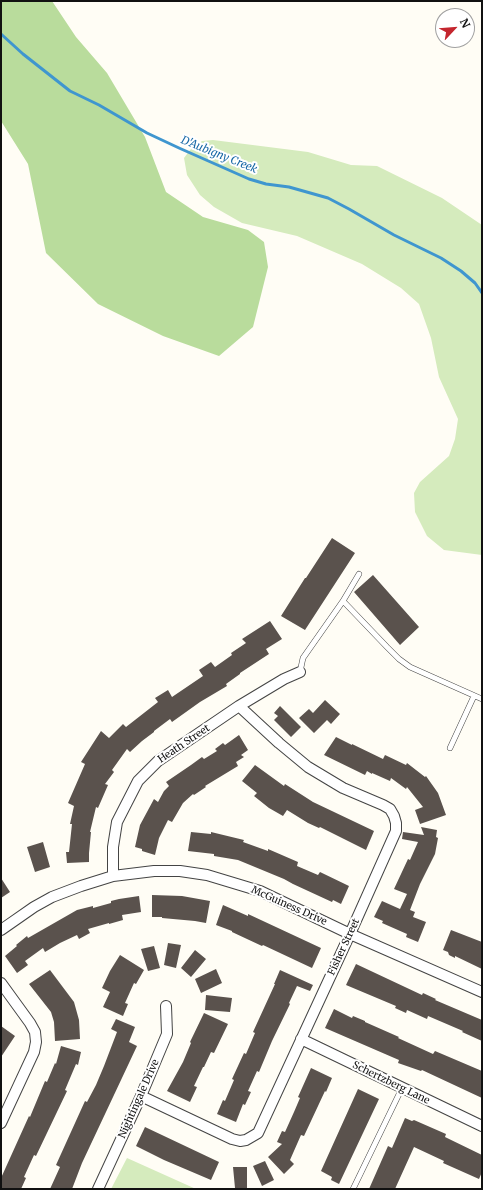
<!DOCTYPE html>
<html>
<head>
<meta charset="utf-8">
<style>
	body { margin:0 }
	#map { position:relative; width:483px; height:1190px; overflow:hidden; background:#fffdf5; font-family:Merriweather,serif }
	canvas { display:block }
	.frame { position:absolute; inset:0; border:2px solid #111; pointer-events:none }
	.north { position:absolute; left:435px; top:8px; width:40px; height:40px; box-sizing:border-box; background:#fff; border:1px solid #a0a0a0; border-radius:50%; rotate:64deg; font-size:11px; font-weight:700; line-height:16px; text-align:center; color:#111 }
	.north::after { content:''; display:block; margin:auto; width:14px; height:18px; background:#c4262e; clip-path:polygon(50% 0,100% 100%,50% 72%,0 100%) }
</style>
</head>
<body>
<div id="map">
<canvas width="483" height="1190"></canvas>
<div class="frame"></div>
<div class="north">N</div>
</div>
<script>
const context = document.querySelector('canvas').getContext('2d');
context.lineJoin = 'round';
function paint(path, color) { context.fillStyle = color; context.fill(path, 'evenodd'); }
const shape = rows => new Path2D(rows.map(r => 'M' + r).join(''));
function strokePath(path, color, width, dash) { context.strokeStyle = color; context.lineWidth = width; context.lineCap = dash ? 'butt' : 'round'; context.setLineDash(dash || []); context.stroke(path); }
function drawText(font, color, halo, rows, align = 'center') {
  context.font = font + ' Merriweather,serif'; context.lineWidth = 4; context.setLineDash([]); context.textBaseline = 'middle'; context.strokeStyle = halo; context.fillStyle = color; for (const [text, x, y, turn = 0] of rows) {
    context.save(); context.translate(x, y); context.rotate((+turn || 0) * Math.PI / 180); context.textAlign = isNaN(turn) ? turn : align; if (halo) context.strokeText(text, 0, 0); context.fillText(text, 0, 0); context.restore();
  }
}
paint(shape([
	[213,140,308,152,351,165,377,166,442,198,482,225,482,555,444,550,427,536,415,512,414,493,420,482,449,456,455,439,458,419,439,377,431,338,419,304,401,288,362,264,297,236,242,223,214,207,200,195,187,175,184,158,190,150,202,141],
	[127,1158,196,1189,111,1189]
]), '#d5ebbd');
paint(shape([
	[1,1,52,1,76,37,107,73,145,137,166,192,203,217,248,230,264,242,268,267,253,327,219,356,163,336,98,304,46,253,28,164,1,121]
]), '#b9dc9c');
strokePath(shape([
	[1,34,23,54,70,91,99,105,147,133,179,148,249,179,266,184,289,187,328,198,349,209,394,235,441,258,461,271,475,283,482,293]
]), '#3f96cf', 3);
paint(shape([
	[332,538,355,553,305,630,281,616,305,578,306,578],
	[373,575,419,627,400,645,354,592],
	[270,621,282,639,266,649,269,654,240,673,240,674,226,684,227,686,200,702,172,722,170,719,154,731,154,732,142,741,130,752,127,749,112,770,114,772,105,784,108,785,98,808,96,807,90,832,91,832,89,853,89,862,67,863,66,852,69,852,72,824,70,824,74,806,68,803,85,764,81,762,101,731,109,738,123,724,126,727,158,702,155,698,168,690,172,697,203,676,199,670,211,662,215,667,232,655,231,653,246,643,242,639],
	[325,700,340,714,331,724,327,720,314,733,299,718,309,709,313,713],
	[280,706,301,727,291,737,274,720,278,716,274,713],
	[239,735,248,750,241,755,244,757,236,762,238,766,205,786,206,787,194,795,193,794,183,803,172,822,168,820,159,838,155,855,142,851,142,849,135,847,140,825,154,799,158,802,164,791,169,786,166,782,191,765,202,757,204,759,217,751,215,749,223,743,225,745],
	[336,737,352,745,352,744,383,759,385,755,406,765,407,763,425,777,426,776,438,793,446,815,420,824,415,810,423,807,407,787,406,789,391,778,390,781,372,773,372,774,367,771,365,775,324,755],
	[255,765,284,786,285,784,313,802,374,831,366,850,320,827,319,828,308,823,287,810,283,816,269,808,254,796,257,793,242,781],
	[421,827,437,830,436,837,438,838,435,854,420,884,410,910,415,912,413,917,426,922,418,942,406,937,407,934,382,923,383,921,374,917,382,901,400,909,407,894,394,889,408,859,410,860,418,842,402,839,403,832,424,835],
	[191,832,211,834,211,832,244,840,243,842,268,851,268,849,298,862,297,866,318,875,320,872,349,886,341,904,333,900,332,902,293,884,284,879,238,860,214,856,214,854,188,851],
	[43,842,50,867,35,872,27,847],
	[1,878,10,892,1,898],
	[152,895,182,896,210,901,206,923,195,921,162,918,162,917,152,917],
	[139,896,141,912,122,915,123,920,109,924,109,923,88,929,90,933,79,939,77,935,60,943,45,952,43,948,25,961,28,965,17,973,5,956,17,946,16,945,27,936,28,938,77,910,93,906,93,908,111,903,111,901,119,899],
	[223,905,248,916,248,914,321,948,312,968,263,945,262,946,232,932,232,931,216,925],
	[451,930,482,942,482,969,455,956,455,958,449,955,448,952,443,950],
	[168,943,181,945,176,968,164,965],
	[154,946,160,968,148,971,141,949],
	[195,950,206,959,191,977,181,968],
	[120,955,144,970,136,984,134,983,125,1003,128,1004,123,1016,103,1007,110,992,102,988,110,971],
	[356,964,422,995,423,993,436,999,435,1000,482,1020,482,1041,462,1032,463,1031,428,1016,427,1019,407,1010,406,1013,395,1008,396,1006,346,985],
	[216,969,222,983,201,993,195,979],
	[50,970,74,1002,79,1020,80,1039,55,1041,54,1022,51,1012,29,984],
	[280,970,313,985,310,991,297,986,289,1003,290,1004,272,1041,259,1072,257,1071,248,1091,251,1092,245,1105,243,1104,236,1122,217,1114,223,1100,225,1101,234,1080,232,1079,244,1053,246,1054,255,1033,253,1032,275,984,274,984],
	[206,995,232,998,230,1012,205,1010],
	[334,1009,352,1018,353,1016,365,1021,365,1022,399,1037,398,1038,433,1054,435,1051,482,1071,482,1098,422,1070,421,1071,398,1063,399,1060,392,1057,325,1028],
	[204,1013,228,1024,214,1053,211,1052,204,1067,203,1067,194,1086,197,1087,190,1102,167,1091,183,1062,191,1043,190,1042],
	[116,1019,135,1027,129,1042,137,1046,82,1163,72,1189,50,1189,60,1167,56,1165,85,1101,87,1102,96,1085,104,1066,117,1032,111,1029],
	[1,1026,15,1036,1,1057],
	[61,1046,81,1052,78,1065,76,1064,65,1090,67,1091,36,1156,34,1155,24,1177,26,1178,21,1189,1,1189,1,1178,29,1116,30,1117,45,1081,47,1082,55,1063,56,1064],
	[311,1068,332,1078,326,1092,325,1091,304,1136,301,1135,290,1160,294,1164,284,1174,268,1157,282,1144,277,1142,282,1131,285,1132,294,1112,300,1098,298,1097],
	[358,1089,379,1099,339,1184,331,1180,332,1177,321,1171],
	[405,1118,412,1121,414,1120,446,1134,445,1137,482,1155,482,1172,479,1179,443,1163,444,1161,414,1147,395,1189,369,1189,388,1146,392,1148],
	[145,1127,219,1162,211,1180,164,1160,136,1146],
	[265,1161,274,1180,262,1186,253,1166],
	[233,1167,247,1167,247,1188,235,1188]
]), '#5a524d');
const service = shape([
	[343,601,387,647,399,659,410,667,482,699],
	[300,672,303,658,343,601,359,574],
	[450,748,474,696],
	[353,1189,402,1088]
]);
const minor = shape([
	[113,876,113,847,117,822,138,781,158,761,239,706,284,679,300,672],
	[1,930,34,907,52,897,81,886,113,876,154,871,180,871,207,875,260,891,350,934,482,992],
	[1,983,30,1023,35,1032,36,1042,34,1052,1,1123],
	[301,1039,482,1126],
	[141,1096,232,1139,240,1141,246,1140,258,1133,350,934,396,831,396,823,394,816,390,809,383,805,343,788,308,767,279,743,239,706],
	[98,1189,141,1096,167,1034,166,1006]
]);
strokePath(service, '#444', 6);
strokePath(minor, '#444', 12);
strokePath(service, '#fff', 5);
strokePath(minor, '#fff', 10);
drawText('10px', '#111', '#fff', [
	["Heath Street",184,744,-34],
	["McGuiness Drive",289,906,24],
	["Fisher Street",344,947,-65],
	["Schertzberg Lane",391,1083,26],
	["Nightingale Drive",139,1099,-66]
]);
drawText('italic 11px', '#1768a6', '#fff', [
	["D'Aubigny Creek",219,155,22]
]);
</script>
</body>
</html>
